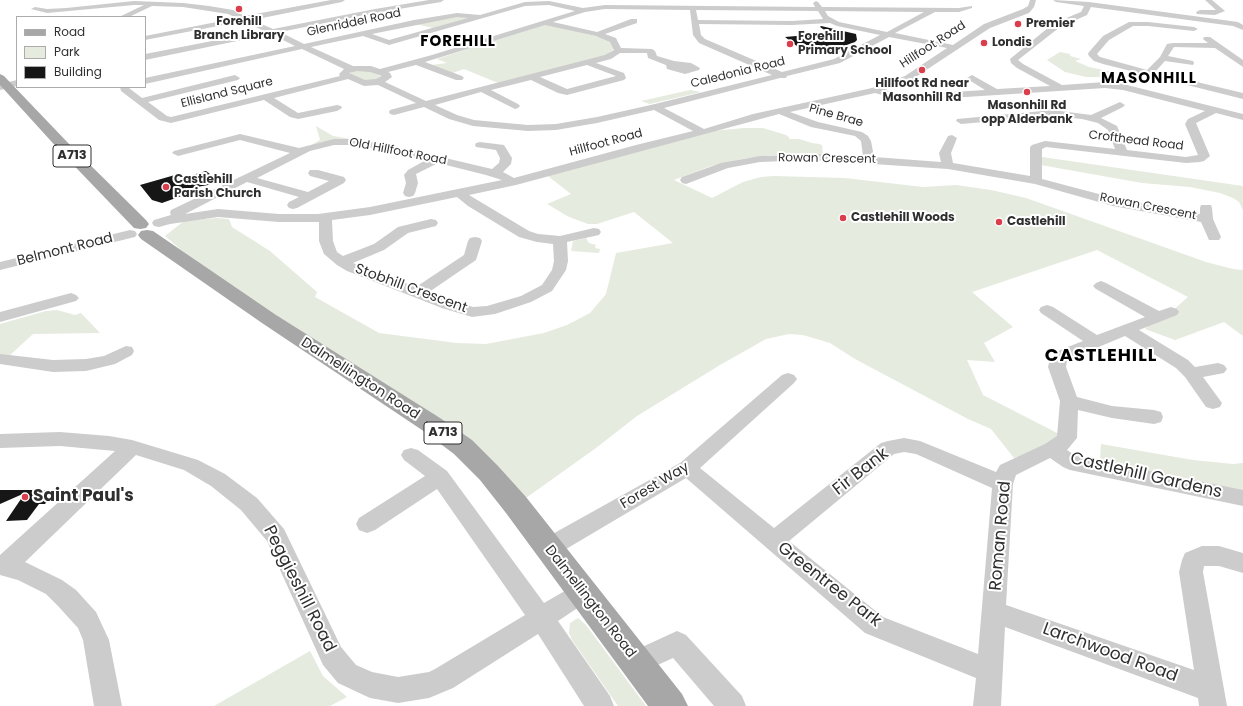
<!DOCTYPE html>
<html>
<head>
<meta charset="utf-8">
<style>
	body { margin:0 }
	#map { position:relative; width:1243px; height:706px; overflow:hidden; background:#fff; font-family:Poppins,sans-serif }
	canvas { display:block }
	.legend { position:absolute; left:16px; top:16px; width:130px; height:72px; box-sizing:border-box; background:#fff; border:1px solid #acacac; margin:0; padding:5px 7px; list-style:none; font-size:12px; color:#2f2f2f }
	.legend li { display:flex; align-items:center; gap:8px; height:20px }
	.legend b { width:20px; border:1px solid #acacac }
</style>
</head>
<body>
<div id="map">
<canvas width="1243" height="706"></canvas>
<ul class="legend">
<li><b style="height:5px;background:#a7a7a7"></b>Road</li>
<li><b style="height:11px;background:#e5ebde"></b>Park</li>
<li><b style="height:11px;background:#161616"></b>Building</li>
</ul>
</div>
<script>
const context = document.querySelector('canvas').getContext('2d');
context.lineJoin = 'round';
function paint(path, color) { context.fillStyle = color; context.fill(path, 'evenodd'); }
const shape = rows => new Path2D(rows.map(r => 'M' + r).join(''));
function strokePath(path, color, width, dash) { context.strokeStyle = color; context.lineWidth = width; context.lineCap = dash ? 'butt' : 'round'; context.setLineDash(dash || []); context.stroke(path); }
function drawText(font, color, halo, rows, align = 'center') {
  context.font = font + ' Poppins,sans-serif'; context.lineWidth = 4; context.setLineDash([]); context.textBaseline = 'middle'; context.strokeStyle = halo; context.fillStyle = color; for (const [text, x, y, turn = 0] of rows) {
    context.save(); context.translate(x, y); context.rotate((+turn || 0) * Math.PI / 180); context.textAlign = isNaN(turn) ? turn : align; if (halo) context.strokeText(text, 0, 0); context.fillText(text, 0, 0); context.restore();
  }
}
paint(shape([
	[459,15,473,17,433,28,412,23],
	[544,24,600,37,609,40,614,49,605,56,498,83,464,69,450,74,431,65,447,63,437,59],
	[1060,52,1070,54,1070,56,1081,59,1075,61,1089,67,1118,73,1106,77,1086,77,1065,72,1047,60],
	[366,70,383,77,370,82,348,74,354,71],
	[690,90,701,92,650,104,641,101],
	[316,126,333,136,351,139,323,142,311,145,320,140],
	[744,128,763,128,786,135,790,138,788,139,799,139,812,143,819,144,822,145,823,155,771,155,742,159,711,166,674,180,712,198,743,182,761,177,774,176,845,178,923,187,956,185,991,190,1026,198,1206,262,1233,269,1243,270,1243,336,1224,322,1175,340,1145,329,1157,317,1171,312,1188,297,1097,250,972,292,1013,327,984,343,995,362,967,360,983,395,1067,438,1063,443,1014,458,991,429,968,419,855,359,830,343,803,335,789,334,766,339,720,365,637,416,596,448,516,505,489,473,180,249,165,236,184,221,217,218,229,219,232,227,270,251,317,292,315,297,379,333,457,343,486,344,544,333,567,325,590,313,606,294,616,253,673,243,634,212,597,224,588,224,569,217,547,204,571,194,544,173,702,132],
	[1035,156,1243,186,1243,210,1239,202,1233,198,1220,193,1190,187,1142,183,1035,164],
	[586,238,589,243,596,245,595,248,600,249,599,253,571,251,573,241],
	[57,310,75,315,81,313,100,333,33,334,8,357,0,355,0,324,46,311],
	[1101,444,1193,460,1233,464,1243,463,1243,500,1099,474],
	[578,618,586,625,646,706,618,706,572,640,569,633,570,623],
	[310,651,323,676,347,697,330,706,214,706]
]), '#e5ebde');
paint(shape([
	[821,26,856,34,857,40,855,42,841,47,843,52,831,51,817,54,798,47,785,37,829,33,820,27],
	[206,171,219,181,208,185,181,190,187,194,162,203,152,200,140,185,175,175,179,179],
	[0,490,56,490,45,504,39,504,27,520,6,521,25,493,0,504]
]), '#161616');
paint(shape([
	[331,0,345,0,342,2,252,20,273,29,375,9,429,0,444,0,441,2,375,13,280,32,304,44,414,20,457,13,480,15,525,2,549,1,583,8,605,5,815,7,813,3,816,1,818,2,822,7,959,8,972,6,972,8,959,12,935,12,895,33,953,45,984,24,1023,9,1028,6,1030,0,1036,0,1034,7,1029,13,990,28,911,80,885,90,904,95,985,90,969,80,967,78,972,75,997,89,1050,86,1017,68,1011,63,1010,59,1054,23,1081,12,1084,6,1056,2,1053,0,1089,2,1238,22,1243,25,1243,30,1233,26,1091,7,1087,15,1060,27,1018,60,1023,64,1062,85,1105,82,1123,84,1243,114,1243,120,1216,113,1196,123,1210,156,1204,161,1200,162,1186,163,1046,147,1042,149,1042,179,1114,198,1200,214,1200,208,1201,205,1211,205,1212,208,1213,219,1221,237,1219,240,1209,240,1201,222,1113,206,1035,184,948,169,813,160,760,162,728,168,686,184,682,183,680,180,682,177,721,163,760,156,813,154,863,156,861,141,855,136,811,127,779,114,516,185,469,195,529,231,538,234,560,236,594,228,599,229,601,232,599,235,567,242,568,261,566,270,552,291,531,302,495,314,472,317,442,308,347,271,337,265,324,254,319,241,319,222,279,222,218,217,170,224,159,227,154,226,152,223,154,220,171,215,170,213,171,210,290,153,240,140,178,156,172,153,174,151,240,134,299,148,334,139,356,139,424,153,492,169,499,163,500,158,496,150,476,147,475,145,476,143,480,142,504,145,512,158,511,164,503,172,514,178,636,145,693,131,654,110,597,123,556,130,528,131,473,126,449,119,424,107,394,115,390,114,389,112,390,110,416,103,378,85,364,86,348,79,274,98,298,113,337,105,341,106,342,108,337,111,298,119,290,117,264,100,171,123,159,120,121,91,120,87,130,87,129,88,142,98,235,75,240,78,238,80,148,102,167,116,171,117,340,76,339,74,344,69,302,49,145,84,145,78,295,46,271,34,145,60,145,54,264,31,244,21,145,40,145,36,237,18,228,14,183,7,152,6,129,17,119,17,144,5,134,5,47,13,31,9,35,7,47,9,66,8,134,1,183,3,209,6,233,10,245,16,331,0],
	[549,5,575,11,432,55,380,69,371,66,353,66,311,47,363,36,389,45,525,6,549,5],
	[605,9,690,10,693,35,699,43,772,75,655,104,597,117,556,124,528,125,474,120,457,115,435,105,481,92,515,109,518,108,520,106,518,104,491,90,531,80,558,93,567,95,624,80,626,78,624,73,596,63,611,59,620,53,647,53,648,58,666,65,667,69,685,74,699,70,700,68,691,63,674,61,657,56,655,51,652,49,621,48,616,38,605,34,637,23,637,19,631,19,597,32,553,22,585,12,605,9],
	[696,10,818,11,823,19,792,21,698,20,696,10],
	[825,11,924,12,887,32,839,22,828,16,825,11],
	[457,17,468,18,389,40,372,34,457,17],
	[830,23,837,26,880,35,834,59,782,72,705,39,701,35,699,24,792,25,830,23],
	[545,25,596,36,610,42,614,50,605,55,426,101,385,82,392,77,390,73,388,72,416,65,456,80,462,80,464,78,462,76,425,62,545,25],
	[889,37,947,48,905,76,872,88,753,114,704,129,664,108,780,78,786,78,787,76,840,63,889,37],
	[587,65,616,76,567,89,540,77,587,65],
	[357,71,370,72,382,76,376,79,365,80,349,73,357,71],
	[1105,88,1123,90,1205,111,1188,119,1185,124,1198,155,1186,157,1127,150,1117,126,1101,118,1123,107,1125,105,1120,102,1091,115,1053,110,957,119,956,121,961,124,1053,116,1082,119,1098,123,1108,130,1115,149,1045,141,1032,145,1030,147,1030,176,953,163,951,153,957,138,952,135,948,136,939,153,941,162,874,157,871,141,868,136,862,132,818,122,790,112,875,93,904,101,1105,88],
	[334,145,356,145,426,160,408,170,404,175,406,183,403,193,405,196,409,197,413,196,415,193,418,183,416,174,438,163,486,175,502,180,370,207,318,214,279,214,218,209,185,214,247,182,299,197,289,202,287,205,289,208,293,209,297,208,344,183,346,180,344,177,318,170,310,170,308,173,310,176,329,181,308,192,257,178,310,151,334,145],
	[457,197,468,206,519,237,537,242,553,244,554,261,552,270,542,285,521,296,487,306,473,307,429,292,476,260,482,241,480,238,475,237,470,238,468,241,464,255,416,287,353,263,384,250,408,233,436,226,438,223,436,220,431,219,398,227,374,244,343,256,337,252,333,241,332,220,370,215,457,197],
	[1205,0,1212,0,1225,11,1215,15,1197,14,1196,12,1200,10,1216,10,1205,0],
	[1129,22,1148,22,1194,27,1198,29,1194,31,1148,26,1133,26,1109,40,1097,54,1100,57,1147,70,1160,57,1167,44,1173,43,1208,43,1203,39,1204,37,1210,37,1243,60,1243,67,1215,48,1174,47,1168,56,1193,61,1194,63,1193,65,1165,61,1155,72,1243,93,1243,99,1103,64,1094,61,1089,56,1088,54,1089,52,1103,36,1129,22],
	[17,80,17,86,0,90,0,84,17,80],
	[130,230,135,231,137,234,135,237,0,270,0,262,130,230],
	[1101,281,1106,283,1159,311,1171,307,1177,309,1179,312,1177,315,1139,330,1188,360,1195,367,1218,363,1224,365,1227,369,1224,373,1203,377,1222,403,1220,407,1213,409,1206,407,1185,377,1176,368,1125,336,1072,358,1067,361,1066,367,1077,397,1112,406,1154,410,1161,412,1163,417,1161,422,1154,424,1112,418,1078,410,1077,438,1067,450,1076,456,1243,490,1243,506,1070,470,1063,467,1050,458,1016,475,1013,484,1006,605,1194,670,1179,572,1182,560,1185,553,1202,546,1219,546,1243,553,1243,573,1219,566,1204,566,1203,572,1227,706,1199,706,1198,698,1005,627,1001,706,973,706,976,678,865,633,686,478,556,555,548,557,540,555,537,548,540,541,680,463,782,375,788,373,794,375,797,379,794,383,700,468,774,528,881,443,888,441,904,438,920,441,996,472,1000,465,1045,444,1057,436,1060,401,1048,367,1050,359,1060,350,1083,341,1041,313,1039,310,1041,307,1047,305,1053,307,1097,335,1145,317,1096,289,1093,286,1096,283,1101,281],
	[904,452,916,454,992,488,978,654,883,617,789,541,894,454,904,452],
	[71,293,76,295,79,298,76,301,0,322,0,312,71,293],
	[126,346,132,347,134,351,132,355,115,364,86,371,53,372,0,364,0,354,53,360,86,359,104,356,126,346],
	[60,432,109,436,132,440,198,460,225,474,257,498,284,529,341,647,356,665,372,672,398,677,429,672,435,669,525,615,437,489,375,530,367,533,359,530,356,524,359,518,425,476,404,460,401,455,404,450,411,448,418,450,447,471,544,603,575,585,583,581,591,585,595,592,591,599,558,621,610,696,614,706,584,706,538,634,453,688,429,698,398,703,370,698,338,683,323,665,267,541,241,510,211,486,184,470,136,455,25,562,62,580,76,590,96,612,109,640,122,706,94,706,83,640,78,628,58,606,46,594,18,580,0,575,0,555,115,451,60,446,0,448,0,434,60,432],
	[677,631,686,635,742,696,746,706,714,706,673,658,638,674,629,671,625,662,629,653,677,631]
]), '#ccc');
paint(shape([
	[0,74,4,76,70,145,146,220,149,224,146,228,140,229,134,228,60,151,0,85,0,74],
	[147,230,153,231,276,315,440,418,472,440,498,466,526,497,682,694,688,706,648,706,506,513,480,480,454,454,422,430,262,323,141,239,138,235,141,231,147,230]
]), '#a7a7a7');
for (const [x, y, r, color] of [
	[239,9,4,"#da3d4b"],
	[1018,24,4,"#da3d4b"],
	[984,43,4,"#da3d4b"],
	[790,44,4,"#da3d4b"],
	[922,70,4,"#da3d4b"],
	[1027,92,4,"#da3d4b"],
	[166,187,4,"#da3d4b"],
	[843,218,4,"#da3d4b"],
	[999,222,4,"#da3d4b"],
	[25,497,4,"#da3d4b"]
]) { const dot = new Path2D(); dot.arc(x, y, r, 0, 2 * Math.PI); context.fillStyle = color; context.fill(dot); strokePath(dot, '#fff', 1.5); }
drawText('bold 12px', '#2f2f2f', '#fff', [
	["Forehill",239,22,"center"],
	["Branch Library",239,36,"center"],
	["Premier",1026,24],
	["Forehill",798,37],
	["Primary School",798,51],
	["Londis",992,43],
	["Hillfoot Rd near",922,84,"center"],
	["Masonhill Rd",922,98,"center"],
	["Masonhill Rd",1027,106,"center"],
	["opp Alderbank",1027,120,"center"],
	["Castlehill",174,180],
	["Parish Church",174,194],
	["Castlehill Woods",851,218],
	["Castlehill",1007,222]
], 'left');
drawText('12px', '#2f2f2f', '#fff', [
	["Glenriddel Road",354,23,-12],
	["Hillfoot Road",933,45,-33],
	["Caledonia Road",738,73,-14],
	["Ellisland Square",227,93,-14],
	["Pine Brae",836,116,16],
	["Crofthead Road",1136,141,7],
	["Hillfoot Road",606,143,-15],
	["Old Hillfoot Road",398,152,11],
	["Rowan Crescent",827,159,1],
	["Rowan Crescent",1148,207,11]
]);
for (const [x, y, w] of [
	[72,156,38],
	[443,433,38]
]) { const box = new Path2D(); box.roundRect(x - w / 2, y - 11, w, 22, 3); context.fillStyle = '#fff'; context.fill(box); strokePath(box, '#2f2f2f', 1); }
drawText('bold 13px', '#2f2f2f', null, [
	["A713",72,156],
	["A713",443,433]
]);
drawText('14px', '#2f2f2f', '#fff', [
	["Belmont Road",65,250,-14],
	["Stobhill Crescent",411,289,20],
	["Dalmellington Road",360,379,33],
	["Forest Way",655,486,-31],
	["Dalmellington Road",590,602,52]
]);
context.letterSpacing = '1px';
drawText('bold 15px', '#000', '#fff', [
	["FOREHILL",458,42],
	["MASONHILL",1149,79]
]);
context.letterSpacing = '0px';
drawText('17px', '#2f2f2f', '#fff', [
	["Fir Bank",861,472,-38],
	["Castlehill Gardens",1146,476,13],
	["Roman Road",1001,536,-85],
	["Greentree Park",829,585,38],
	["Peggieshill Road",299,589,63],
	["Larchwood Road",1110,653,20]
]);
drawText('bold 17px', '#2f2f2f', '#fff', [
	["Saint Paul's",33,497]
], 'left');
context.letterSpacing = '1px';
drawText('bold 18px', '#000', '#fff', [
	["CASTLEHILL",1101,356]
]);
context.letterSpacing = '0px';
</script>
</body>
</html>
